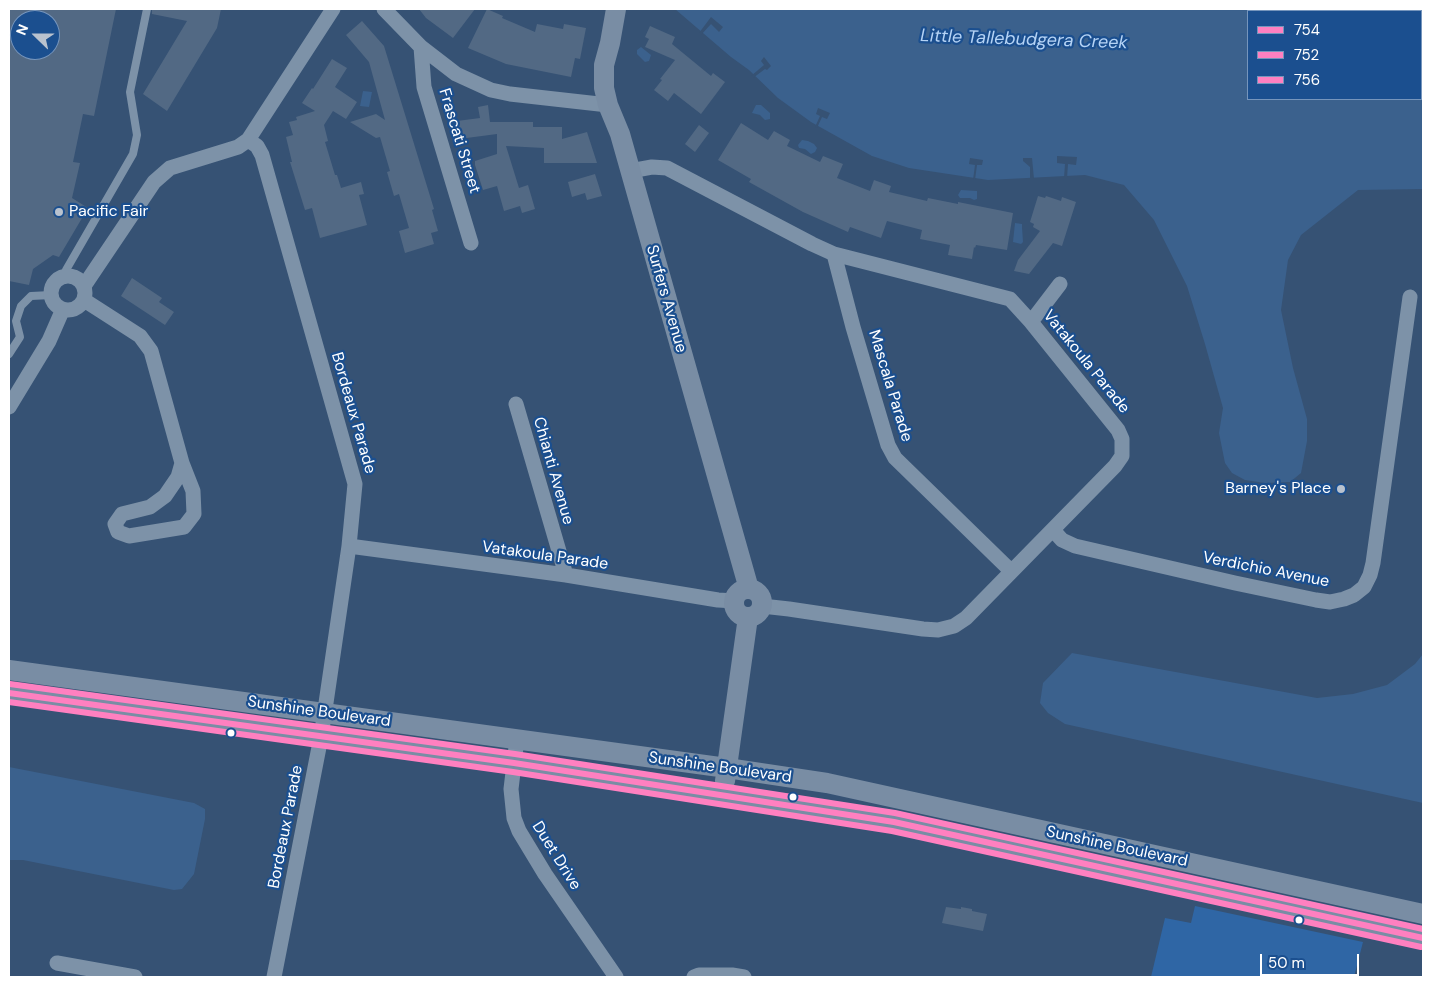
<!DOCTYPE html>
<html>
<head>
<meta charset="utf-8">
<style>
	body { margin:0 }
	#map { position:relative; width:1432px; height:986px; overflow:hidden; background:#365274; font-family:"DM Sans",sans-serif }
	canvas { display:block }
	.frame { position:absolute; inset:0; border:10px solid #fff; pointer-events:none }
	.legend { position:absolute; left:1247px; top:10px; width:175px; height:90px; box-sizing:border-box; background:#1b4f8f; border:1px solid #7695bc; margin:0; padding:6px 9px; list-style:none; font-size:15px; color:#fff }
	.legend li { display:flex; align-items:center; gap:10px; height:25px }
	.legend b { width:25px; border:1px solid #7695bc }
	.north { position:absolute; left:10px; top:10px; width:50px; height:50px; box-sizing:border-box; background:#1b4f8f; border:1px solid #7695bc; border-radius:50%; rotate:292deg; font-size:14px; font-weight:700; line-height:20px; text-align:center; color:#fff }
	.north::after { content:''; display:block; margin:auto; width:18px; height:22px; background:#b9c2ce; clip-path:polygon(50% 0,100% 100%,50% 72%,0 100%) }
	.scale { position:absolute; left:1260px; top:954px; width:99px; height:22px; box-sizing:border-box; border:2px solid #fff; border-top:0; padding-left:6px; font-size:15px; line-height:18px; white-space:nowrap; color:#fff; -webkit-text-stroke:4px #1b4f8f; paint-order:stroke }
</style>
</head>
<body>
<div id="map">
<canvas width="1432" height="986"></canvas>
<div class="frame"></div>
<ul class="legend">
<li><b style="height:6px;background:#ff80c0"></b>754</li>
<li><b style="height:6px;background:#ff80c0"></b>752</li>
<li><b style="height:6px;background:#ff80c0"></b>756</li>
</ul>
<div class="north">N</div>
<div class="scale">50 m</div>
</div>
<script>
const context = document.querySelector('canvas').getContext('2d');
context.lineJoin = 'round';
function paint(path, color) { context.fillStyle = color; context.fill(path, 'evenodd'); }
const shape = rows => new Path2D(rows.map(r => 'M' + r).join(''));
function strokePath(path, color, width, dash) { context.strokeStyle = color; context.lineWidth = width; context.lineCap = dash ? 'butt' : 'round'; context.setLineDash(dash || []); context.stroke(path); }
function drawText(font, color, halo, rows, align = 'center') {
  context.font = font + ' "DM Sans",sans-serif'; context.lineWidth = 4.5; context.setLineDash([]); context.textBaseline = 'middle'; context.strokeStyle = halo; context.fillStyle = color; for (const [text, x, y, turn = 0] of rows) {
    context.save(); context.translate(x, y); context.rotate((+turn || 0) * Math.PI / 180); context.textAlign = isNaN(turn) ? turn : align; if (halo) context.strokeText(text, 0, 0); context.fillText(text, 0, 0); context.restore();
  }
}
paint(shape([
	[1195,906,1363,942,1354,977,1151,977,1165,918,1191,923]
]), '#2f66a5');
paint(shape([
	[675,9,1368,9,1372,11,1248,11,1248,99,1421,99,1421,38,1423,39,1423,189,1358,190,1301,235,1288,260,1281,310,1293,368,1307,419,1307,441,1301,473,1290,482,1265,483,1245,480,1232,473,1225,463,1219,433,1223,408,1205,344,1187,286,1154,220,1124,185,1085,175,988,180,909,168,872,156,811,122,778,98,749,70,731,57],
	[641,47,651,55,649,61,645,62,637,54,637,50],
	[363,91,372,92,369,107,360,106],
	[756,105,761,105,770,113,770,119,765,120,760,115,752,113],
	[802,140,808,141,814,144,817,148,815,152,811,154,805,149,799,148,798,145],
	[961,190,977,191,977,199,974,200,970,198,960,198,958,195],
	[1015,223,1022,224,1022,227,1023,242,1021,244,1013,242],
	[1072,653,1317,698,1353,694,1387,685,1415,664,1423,654,1423,803,1065,724,1048,713,1040,703,1043,683],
	[9,767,194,803,205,809,205,819,194,874,182,889,174,890,23,860,9,860]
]), '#3b618d');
paint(shape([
	[711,17,723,27,719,32,711,24,701,35,699,33],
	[764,57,771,66,767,70,765,69,753,78,751,76,764,65,761,61],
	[818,108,830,113,827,119,822,117,817,128,815,127,820,116,816,114],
	[1057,156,1077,157,1076,165,1068,164,1067,178,1064,178,1065,164,1057,163],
	[970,158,983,160,982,165,977,165,975,180,973,180,975,165,969,164],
	[1023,158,1032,158,1034,179,1030,179,1030,167,1023,161]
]), '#365274');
paint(shape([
	[9,9,116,9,94,116,83,114,73,162,80,163,72,198,88,208,59,257,53,255,33,269,29,285,9,281],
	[20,20,50,20,50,50,20,50],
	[152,9,221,9,217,28,167,111,143,94,187,21,152,14],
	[419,9,475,9,453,38,426,18],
	[487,9,503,16,502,18,535,32,537,24,563,29,564,24,586,28,580,59,575,58,571,77,506,64,468,48],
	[362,21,384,46,434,209,432,210,438,231,431,233,434,244,405,253,399,231,409,228,399,194,394,196,387,172,390,171,380,137,376,138,350,122,376,114,385,120,369,62,346,35],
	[650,26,675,37,672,44,711,76,713,73,725,82,701,114,674,93,668,101,654,90,662,80,660,79,675,60,645,47,649,39,645,37],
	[332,59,347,68,335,87,357,102,346,119,333,111,324,125,328,141,325,142,335,175,337,175,341,188,361,182,364,194,359,195,367,225,320,238,312,208,305,210,290,162,292,162,286,137,293,135,289,122,297,120,296,117,315,111,302,103,312,88,313,89],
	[488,105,490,122,533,122,533,127,562,127,562,139,587,132,597,163,544,163,544,148,506,146,519,188,528,185,535,209,522,213,520,206,504,211,497,186,483,190,475,165,475,161,497,154,497,134,459,139,457,121,480,118,478,107],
	[741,123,768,140,774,131,790,140,787,146,820,162,823,156,843,164,837,178,870,191,874,180,891,186,889,192,927,201,928,198,958,204,958,202,1013,213,1007,250,976,245,975,248,974,247,972,259,948,255,950,245,920,239,922,230,887,221,881,238,850,227,848,232,803,212,749,182,751,179,718,160],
	[699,125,709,133,695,152,685,144],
	[595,174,602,196,587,200,585,193,572,197,568,182],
	[1038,196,1045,198,1046,196,1061,201,1062,197,1076,202,1062,246,1053,243,1029,274,1014,271,1018,260,1040,231,1033,227,1034,224,1030,222],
	[132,278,162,298,159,302,174,312,165,325,121,296],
	[946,907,961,909,961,907,972,909,972,911,987,914,983,931,942,923]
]), '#526984');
strokePath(shape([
	[66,276,66,270,133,154,137,135,130,92,147,9],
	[9,354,20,337,16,321,21,306,31,296,51,295]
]), '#7d92a8', 8);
strokePath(shape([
	[384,9,421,47,456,74,491,90,510,94,608,105],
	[421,47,424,87,471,243],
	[248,140,257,146,262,155,355,484,349,546,321,737,274,977],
	[630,171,652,167,667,168,812,244,834,254,1010,299,1031,322,1118,430,1122,439,1122,456,1115,466,966,618,954,626,938,630,923,629,789,609,762,606],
	[834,254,853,327,888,445,895,458,1011,571],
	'51 293a17 17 0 1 1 34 0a17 17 0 1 1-34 0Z',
	[84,286,154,182,170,168,238,147,248,140,333,9],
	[84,300,140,336,151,351,182,463,193,491,194,514,184,527,129,536,118,532,115,524,122,514,150,507,165,496,178,477,182,463],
	[1031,322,1060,284],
	[516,404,566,575],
	[9,407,49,341,63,309],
	[1053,530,1062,540,1075,546,1235,583,1316,600,1330,602,1344,599,1354,595,1364,587,1370,575,1373,563,1410,297],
	[349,546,566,575,718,600,735,601],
	[517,739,511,789,514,818,519,831,545,874,616,977],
	[57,963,135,977],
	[694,977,699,975,732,975,744,977]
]), '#7d92a8', 15);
strokePath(shape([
	[616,9,610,43,604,65,604,88,608,105,620,134,749,589],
	'734 603a14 14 0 1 1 28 0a14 14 0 1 1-28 0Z',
	[9,670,727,768,827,783,1423,914],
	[9,693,514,763,894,822,1423,938],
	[725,781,748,617]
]), '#798da4', 20);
strokePath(shape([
	[9,693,514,763,894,822,1423,938]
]), '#ff80c0', 6);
strokePath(shape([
	[9,702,513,772,892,831,1421,947]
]), '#ff80c0', 6);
strokePath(shape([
	[10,684,515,754,895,813,1423,929]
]), '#ff80c0', 6);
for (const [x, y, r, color] of [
	[59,212,5,"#b9c2ce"],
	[1341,489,5,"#b9c2ce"],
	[231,733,4.5,"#fff"],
	[793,797,4.5,"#fff"],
	[1299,920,4.5,"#fff"]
]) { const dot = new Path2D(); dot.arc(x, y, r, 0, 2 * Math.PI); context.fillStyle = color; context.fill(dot); strokePath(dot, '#1b4f8f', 2); }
drawText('16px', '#fff', '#1b4f8f', [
	["Frascati Street",459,141,73],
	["Surfers Avenue",666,299,74],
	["Vatakoula Parade",1086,362,51],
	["Mascala Parade",890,386,73],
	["Bordeaux Parade",353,413,74],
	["Chianti Avenue",553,471,74],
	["Vatakoula Parade",545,556,8],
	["Verdichio Avenue",1266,570,11],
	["Sunshine Boulevard",319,712,8],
	["Sunshine Boulevard",720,768,8],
	["Bordeaux Parade",286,827,-79],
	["Sunshine Boulevard",1117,847,12],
	["Duet Drive",556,856,58]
]);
drawText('16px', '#fff', '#1b4f8f', [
	["Pacific Fair",69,212],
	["Barney's Place",1331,489,"right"]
], 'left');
drawText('italic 18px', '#b5d3f5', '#1b4f8f', [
	["Little Tallebudgera Creek",1024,40,2]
]);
</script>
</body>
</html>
